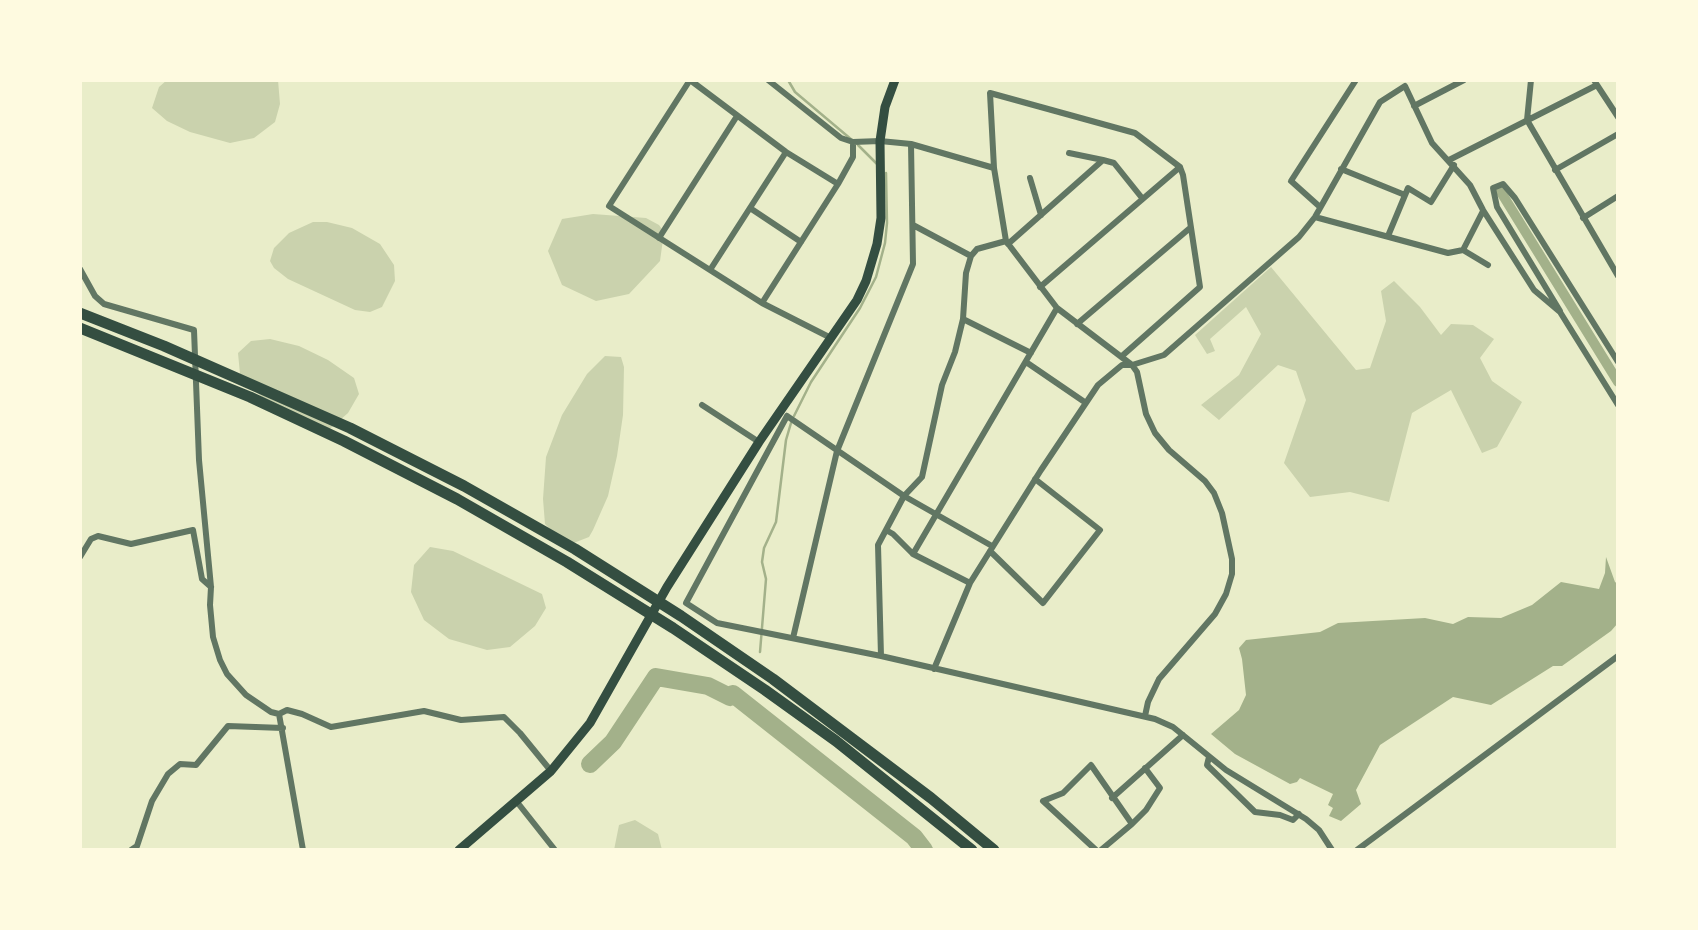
<!DOCTYPE html>
<html>
<head>
<meta charset="utf-8">
<style>
	body { margin:0 }
	#map { position:relative; width:1698px; height:930px; overflow:hidden; background:#e9edc9; font-family:"PT Sans Narrow",sans-serif }
	canvas { display:block }
	.frame { position:absolute; inset:0; border:82px solid #fefae0; pointer-events:none }
</style>
</head>
<body>
<div id="map">
<canvas width="1698" height="930"></canvas>
<div class="frame"></div>
</div>
<script>
const context = document.querySelector('canvas').getContext('2d');
context.lineJoin = 'round';
function paint(path, color) { context.fillStyle = color; context.fill(path, 'evenodd'); }
const shape = rows => new Path2D(rows.map(r => 'M' + r).join(''));
function strokePath(path, color, width, dash) { context.strokeStyle = color; context.lineWidth = width; context.lineCap = dash ? 'butt' : 'round'; context.setLineDash(dash || []); context.stroke(path); }
paint(shape([
	[167,80,278,80,280,104,275,122,254,138,230,143,190,132,167,121,152,108,159,87],
	[593,214,646,218,659,225,664,232,660,261,629,294,596,301,562,285,548,251,562,219],
	[313,222,327,222,352,228,380,244,394,265,395,281,382,307,370,312,355,310,288,279,274,268,270,261,274,248,289,233],
	[1271,267,1356,370,1370,368,1386,321,1381,291,1394,281,1420,307,1441,335,1451,324,1473,325,1494,339,1480,358,1492,381,1522,402,1497,447,1482,453,1451,390,1412,413,1389,502,1350,492,1310,497,1284,463,1306,400,1296,371,1278,365,1219,420,1201,405,1239,375,1261,334,1246,307,1210,339,1215,351,1207,354,1195,335],
	[270,339,299,346,328,360,354,378,359,394,348,413,323,435,295,423,257,393,240,374,238,353,251,341],
	[605,356,621,357,624,367,623,415,617,456,608,496,593,530,589,537,571,544,560,539,545,524,543,499,546,457,562,415,587,374],
	[430,547,453,551,542,594,546,608,535,626,510,647,487,650,449,639,424,620,411,592,414,565],
	[635,820,658,834,662,850,614,850,619,825]
]), '#cad2ad');
paint(shape([
	[1606,557,1615,582,1618,584,1618,623,1611,631,1562,666,1553,666,1491,705,1453,697,1380,745,1356,790,1361,804,1341,821,1329,816,1333,808,1328,805,1333,794,1300,778,1297,782,1290,784,1235,754,1211,734,1239,710,1246,695,1242,659,1239,648,1246,640,1320,632,1338,623,1425,618,1453,624,1468,617,1501,618,1532,605,1561,582,1599,589,1605,573]
]), '#a3b18a');
strokePath(shape([
	[788,80,795,92,852,140],
	[858,145,877,164],
	[794,416,811,382,860,308,876,277,885,243,887,223,886,173],
	[760,652,766,579,762,562,764,548,776,522,786,440,791,423]
]), '#a3b18a', 2.5);
strokePath(shape([
	[1499,189,1618,382]
]), '#a3b18a', 10);
strokePath(shape([
	[590,764,613,742,656,677,708,686,730,697,733,694,914,837,924,850]
]), '#a3b18a', 18);
strokePath(shape([
	[768,80,841,138,853,142,880,141,911,144,994,168],
	[1531,80,1527,120,1618,276],
	[1597,85,1618,117],
	[1414,106,1464,80],
	[1069,153,1103,160],
	[1449,160,1597,85,1594,80],
	[1341,169,1405,195],
	[1555,170,1618,134],
	[1030,178,1041,215],
	[1320,207,1291,181,1356,80],
	[750,208,801,242],
	[1315,217,1448,253,1463,250,1488,265],
	[1583,218,1618,196],
	[913,225,971,256],
	[1388,236,1408,188,1431,202,1454,165],
	[659,238,737,116],
	[1008,244,1103,160,1114,163,1142,198],
	[1463,250,1483,211],
	[80,269,95,296,104,304,194,330,199,460,211,587,210,605,213,637,220,660,227,674,246,695,271,712,279,714,287,710,302,714,331,727,424,711,461,720,504,717,520,733,551,771],
	[710,270,786,152],
	[1040,287,1180,167],
	[762,303,838,184],
	[1560,311,1497,207,1493,188,1503,184,1515,198,1618,362],
	[963,319,1031,353],
	[1077,324,1190,228],
	[831,338,762,303,609,206,690,80,786,152,838,184,853,157,853,142],
	[1122,356,1200,287,1183,175,1180,167,1135,133,990,93,994,168,1006,241,1057,308,1132,365,1137,372,1146,414,1155,433,1169,450,1205,481,1214,493,1222,513,1232,559,1232,574,1226,594,1215,614,1159,679,1148,702,1145,716],
	[1026,362,1086,403],
	[702,405,759,442],
	[787,416,686,603,717,623,881,656,1155,719,1173,727,1226,770,1306,819,1319,830,1332,850],
	[787,416,904,496,992,546],
	[886,530,893,534,913,554],
	[990,551,1043,603,1100,530,1035,479],
	[80,557,91,539,98,536,131,544,193,530,202,579,211,587],
	[970,583,913,554,1057,308],
	[793,638,837,451,913,264,911,144],
	[881,656,878,545,904,496,922,477,942,385,955,352,963,319,966,273,971,256,977,249,1006,241],
	[934,669,970,583,1041,470,1098,385,1122,365,1132,365,1164,355,1299,237,1315,217,1380,102,1405,86,1432,143,1470,185,1483,210,1534,290,1560,312,1618,405],
	[279,714,303,850],
	[1209,757,1207,765,1255,812,1280,815,1293,820,1299,814],
	[1112,798,1183,735],
	[517,802,555,850],
	[1132,824,1146,810,1160,788,1145,768],
	[131,850,137,846,152,801,168,774,180,764,196,765,228,726,283,728],
	[1096,850,1043,801,1063,793,1091,765,1132,824,1101,850],
	[1357,850,1618,656]
]), '#617663', 6);
strokePath(shape([
	[459,850,551,771,590,723,667,587,759,442,857,300,866,281,877,244,881,218,880,141,885,107,895,80]
]), '#344e41', 9);
strokePath(shape([
	[80,313,164,346,350,428,464,486,575,549,681,616,773,679,931,798,994,850],
	[80,328,250,397,344,441,457,499,567,562,673,628,765,690,836,741,972,850]
]), '#344e41', 11);
</script>
</body>
</html>
